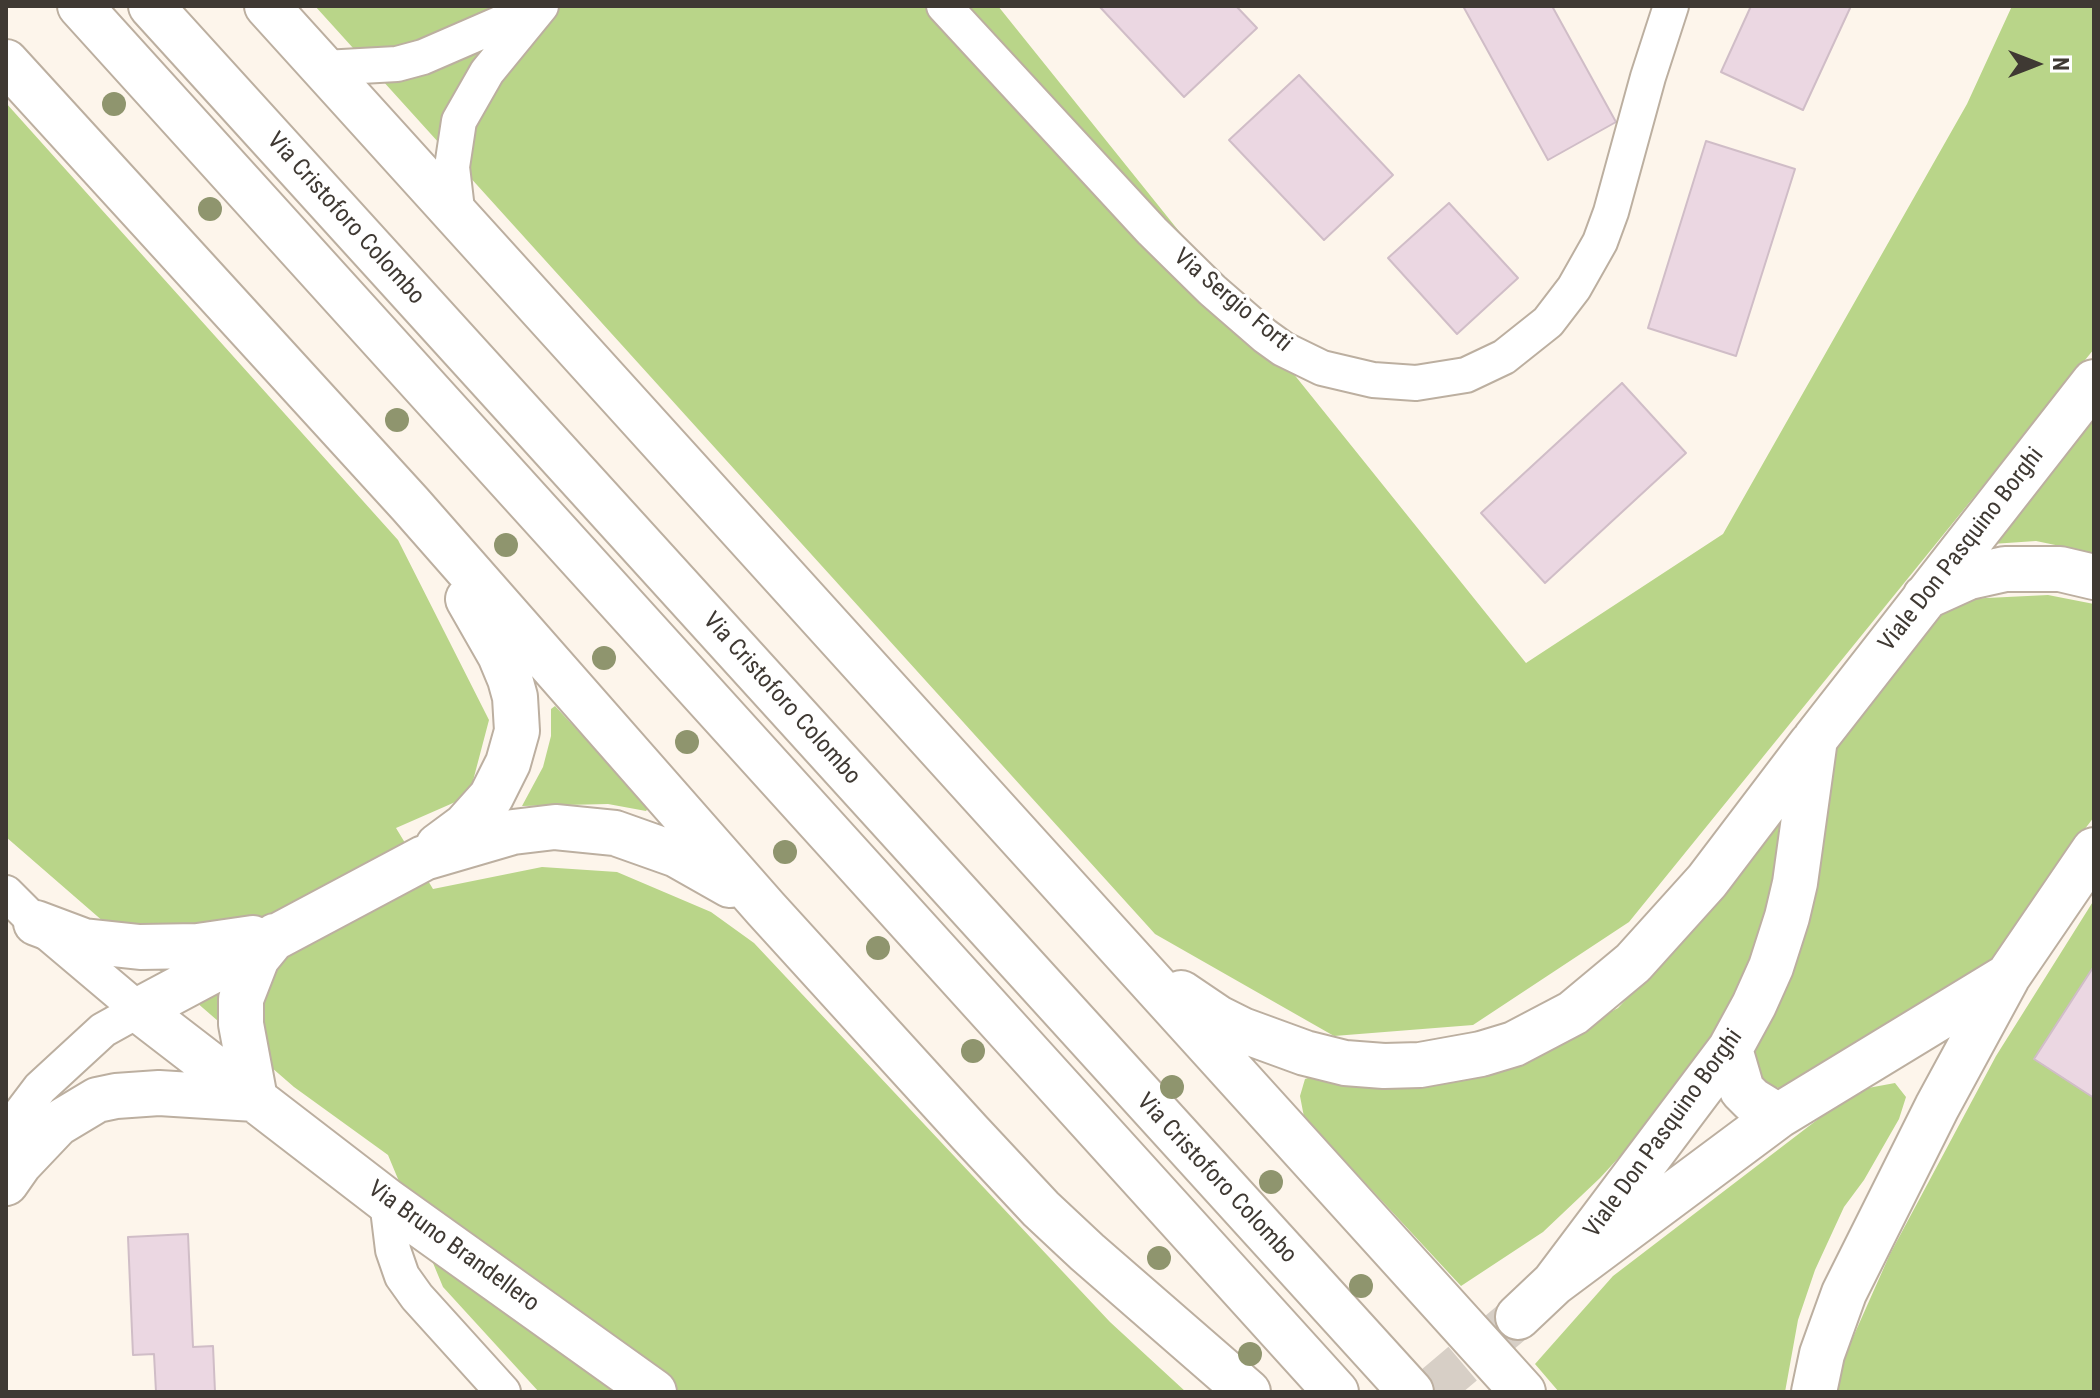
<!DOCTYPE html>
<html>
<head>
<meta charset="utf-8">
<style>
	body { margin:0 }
	#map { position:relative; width:2100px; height:1398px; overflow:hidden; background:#fdf5eb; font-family:"Roboto Condensed",sans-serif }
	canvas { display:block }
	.frame { position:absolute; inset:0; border:8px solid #3f3933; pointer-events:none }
	.north { position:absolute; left:1996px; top:24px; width:80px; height:80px; -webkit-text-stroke:6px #fff; paint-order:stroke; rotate:90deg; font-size:22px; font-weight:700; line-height:32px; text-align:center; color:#3f3933 }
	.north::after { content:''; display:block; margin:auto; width:28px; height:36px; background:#3f3933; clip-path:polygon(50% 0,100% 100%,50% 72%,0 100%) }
</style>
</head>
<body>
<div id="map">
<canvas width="2100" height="1398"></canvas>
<div class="frame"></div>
<div class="north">N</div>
</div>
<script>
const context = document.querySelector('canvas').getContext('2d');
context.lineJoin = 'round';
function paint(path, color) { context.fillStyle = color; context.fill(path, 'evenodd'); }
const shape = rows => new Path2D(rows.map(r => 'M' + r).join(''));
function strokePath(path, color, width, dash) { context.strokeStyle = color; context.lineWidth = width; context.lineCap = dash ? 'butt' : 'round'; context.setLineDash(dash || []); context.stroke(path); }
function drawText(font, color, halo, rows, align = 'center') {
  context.font = font + ' "Roboto Condensed",sans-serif'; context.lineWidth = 7; context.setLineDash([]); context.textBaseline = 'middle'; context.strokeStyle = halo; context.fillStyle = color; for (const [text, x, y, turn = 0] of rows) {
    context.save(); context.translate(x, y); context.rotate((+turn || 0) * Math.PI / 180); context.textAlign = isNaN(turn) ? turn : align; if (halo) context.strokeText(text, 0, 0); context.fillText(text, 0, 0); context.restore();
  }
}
paint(shape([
	[315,6,998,6,1526,663,1723,534,1967,104,2012,6,2094,6,2094,349,1629,922,1473,1025,1334,1036,1155,934],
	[6,103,398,540,489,720,469,796,396,828,433,889,542,867,617,872,711,912,754,943,1110,1322,1186,1392,539,1392,443,1287,388,1155,294,1087,6,837],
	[2094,412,2094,553,2036,541,1992,544],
	[2048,595,2094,604,2094,817,2062,859,1996,961,1950,985,1810,1070,1786,1090,1760,1083,1754,1070,1755,1050,1773,997,1837,737,1936,611,1966,599],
	[555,706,649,807,646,811,608,804,522,806,543,767,551,736,551,709],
	[1782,817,1778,892,1749,972,1717,1033,1656,1117,1600,1178,1543,1232,1461,1286,1304,1117,1300,1096,1305,1079,1331,1070,1530,1055,1618,1008,1666,956],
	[2094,900,2094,1392,1835,1392,1842,1362,1890,1254,1996,1056],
	[1895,1083,1906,1097,1899,1119,1864,1180,1844,1207,1815,1270,1798,1320,1785,1392,1559,1392,1535,1364,1613,1276,1830,1110,1868,1088]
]), '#b9d589');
const building = shape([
	[1099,6,1236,6,1257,28,1184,97,1099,6],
	[1463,6,1552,6,1616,122,1548,160,1463,6],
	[1751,6,1851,6,1803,110,1721,72,1751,6],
	[1299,75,1393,175,1324,240,1229,140,1299,75],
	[1706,141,1795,169,1736,356,1648,328,1706,141],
	[1449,203,1518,278,1457,334,1388,258,1449,203],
	[1622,383,1686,453,1545,583,1481,513,1622,383],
	[2094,966,2094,1098,2034,1059,2094,966],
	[188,1234,193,1347,213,1346,215,1392,156,1392,154,1354,133,1355,128,1237,188,1234]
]);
paint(building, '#ebd7e2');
strokePath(building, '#d0bdc7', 2);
strokePath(shape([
	[1429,1392,1518,1317]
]), '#d7cfc6', 44, [44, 22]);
const street = shape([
	[944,6,1152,231,1212,290,1265,336,1283,349,1322,368,1373,380,1416,383,1466,375,1504,357,1548,322,1574,288,1600,242,1611,212,1648,77,1671,6],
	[324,68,397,64,423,57,536,8],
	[458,218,452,167,459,121,487,72,541,6],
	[6,893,36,923,139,1010,103,1030,40,1088,15,1121,6,1155],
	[387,1201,393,1250,402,1276,417,1297,503,1392]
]);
const secondary = shape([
	[267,6,1523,1392],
	[6,62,410,504,766,909,970,1133,1041,1209,1087,1252,1248,1392],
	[1925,597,1969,577,2005,569,2060,569,2094,577],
	[438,846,465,826,491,797,508,763,517,731,515,697,510,679,500,655,468,599],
	[36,923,84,941,140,947,198,946,253,938],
	[1181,993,1218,1018,1242,1030,1305,1053,1345,1063,1384,1066,1420,1065,1481,1054,1514,1044,1573,1013,1633,963,1707,881,1811,744],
	[1730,1049,1742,1090,1752,1100,1778,1116],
	[255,1099,241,1024,241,999,257,958,275,936],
	[6,1183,20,1163,57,1124,97,1100,116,1096,159,1093,255,1099],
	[1554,1283,1730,1049,1754,1005,1771,967,1787,917,1795,883,1815,739,2094,382],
	[1518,1317,1554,1283,1778,1116,2008,976,2094,850],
	[654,1392,387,1201,139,1010,424,858,513,832,555,827,615,833,677,855,730,885],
	[1814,1392,1822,1354,1844,1293,1937,1107,2007,978]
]);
const highway = shape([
	[80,6,1336,1392],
	[151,6,1411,1392]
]);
strokePath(street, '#bcafa0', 38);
strokePath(secondary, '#bcafa0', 48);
strokePath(highway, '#bcafa0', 48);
strokePath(street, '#fff', 34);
strokePath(secondary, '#fff', 44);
strokePath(highway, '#fff', 44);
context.fillStyle = '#8f956e';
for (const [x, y] of [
	[114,104],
	[210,209],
	[397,420],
	[506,545],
	[604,658],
	[687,742],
	[785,852],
	[878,948],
	[973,1051],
	[1172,1087],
	[1271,1182],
	[1159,1258],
	[1361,1286],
	[1250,1354]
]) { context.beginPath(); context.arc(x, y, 12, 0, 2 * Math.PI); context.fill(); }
drawText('24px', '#3f3933', '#fff', [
	["Via Cristoforo Colombo",345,219,48],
	["Via Sergio Forti",1232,301,40],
	["Viale Don Pasquino Borghi",1962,550,-52],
	["Via Cristoforo Colombo",781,699,48],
	["Viale Don Pasquino Borghi",1664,1134,-54],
	["Via Cristoforo Colombo",1216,1179,47],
	["Via Bruno Brandellero",453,1247,36]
]);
</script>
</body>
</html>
